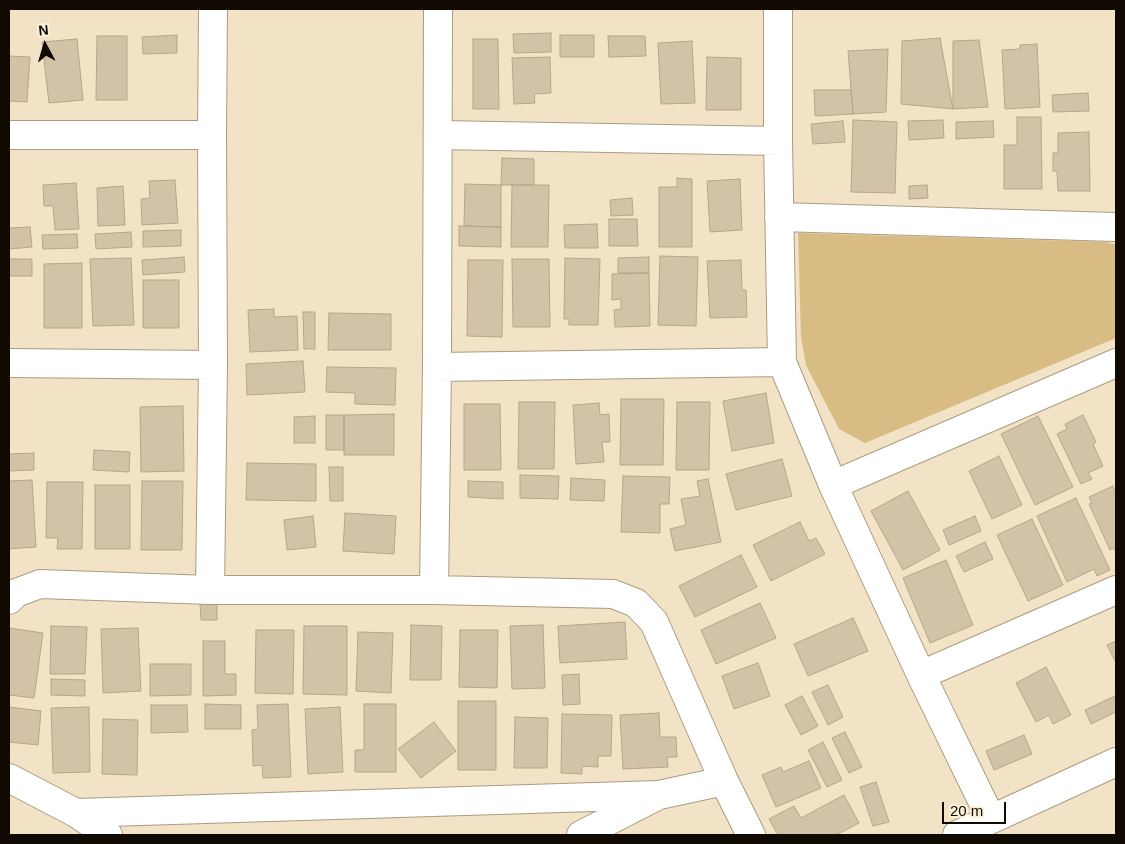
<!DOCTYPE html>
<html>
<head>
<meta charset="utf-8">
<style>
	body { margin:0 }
	#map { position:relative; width:1125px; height:844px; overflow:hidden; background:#f2e2c6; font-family:Helvetica,sans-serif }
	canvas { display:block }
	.frame { position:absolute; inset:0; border:10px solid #100a03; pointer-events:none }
	.north { position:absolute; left:20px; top:20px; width:50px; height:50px; -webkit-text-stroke:4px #fcf0d9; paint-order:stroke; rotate:354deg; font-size:14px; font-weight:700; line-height:20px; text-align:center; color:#100a03 }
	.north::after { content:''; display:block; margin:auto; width:18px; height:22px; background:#100a03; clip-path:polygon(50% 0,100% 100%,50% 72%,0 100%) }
	.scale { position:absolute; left:942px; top:802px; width:64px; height:22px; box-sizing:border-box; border:2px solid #100a03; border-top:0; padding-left:6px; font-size:15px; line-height:18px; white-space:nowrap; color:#100a03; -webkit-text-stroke:4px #fcf0d9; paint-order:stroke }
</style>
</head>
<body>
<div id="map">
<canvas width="1125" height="844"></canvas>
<div class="frame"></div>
<div class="north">N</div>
<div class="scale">20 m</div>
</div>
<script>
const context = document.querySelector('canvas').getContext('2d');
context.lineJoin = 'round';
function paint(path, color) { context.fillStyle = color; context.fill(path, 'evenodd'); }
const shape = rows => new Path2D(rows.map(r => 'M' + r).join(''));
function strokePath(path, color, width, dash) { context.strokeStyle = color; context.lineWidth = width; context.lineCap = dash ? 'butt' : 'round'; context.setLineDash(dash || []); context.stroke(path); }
paint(shape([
	[798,233,1107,242,1116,245,1116,338,865,443,839,429,806,365,801,337]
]), '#d9bb84');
const building = shape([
	[551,33,551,52,514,53,513,34,551,33],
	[177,35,177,53,143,54,142,37,177,35],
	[560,35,594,35,594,57,560,57,560,35],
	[97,36,127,36,127,100,96,100,97,36],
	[608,36,645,36,646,56,609,57,608,36],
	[940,38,953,109,901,104,902,41,940,38],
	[77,39,83,100,49,103,42,42,77,39],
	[473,39,498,39,499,109,473,109,473,39],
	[979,40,988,107,953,109,953,41,979,40],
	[692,41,695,103,661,104,658,43,692,41],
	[1037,44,1040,107,1005,109,1002,50,1020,49,1020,45,1037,44],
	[888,49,886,112,853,114,848,51,888,49],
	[9,56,30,57,27,102,9,101,9,56],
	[550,57,551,93,534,94,535,103,514,104,512,58,550,57],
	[707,57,741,58,741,110,706,110,707,57],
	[814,90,851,90,853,114,815,116,814,90],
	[1088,93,1089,111,1053,112,1052,95,1088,93],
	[1017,117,1041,117,1042,189,1004,189,1004,145,1017,145,1017,117],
	[853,120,897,122,895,193,851,192,853,120],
	[943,120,944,138,909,140,908,121,943,120],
	[843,121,845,142,813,144,811,124,843,121],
	[993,121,994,137,956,139,956,122,993,121],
	[1089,132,1090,191,1058,191,1057,171,1053,171,1053,153,1058,153,1058,133,1089,132],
	[502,158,534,159,534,185,501,185,502,158],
	[677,178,692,179,692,247,659,247,659,187,677,187,677,178],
	[740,179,742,230,710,232,707,181,740,179],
	[175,180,178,223,142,225,141,199,150,198,149,181,175,180],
	[76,183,79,229,55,230,53,206,44,206,43,185,76,183],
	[465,184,501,185,501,227,464,226,465,184],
	[512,185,549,185,548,247,511,247,512,185],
	[927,185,928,198,909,199,909,186,927,185],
	[123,186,125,225,98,226,97,188,123,186],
	[632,198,633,215,611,216,610,200,632,198],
	[609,219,637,219,638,246,609,246,609,219],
	[597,224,598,248,565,248,564,225,597,224],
	[459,226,501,227,501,247,459,246,459,226],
	[30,227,32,247,9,249,9,228,30,227],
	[181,230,181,246,143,247,143,231,181,230],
	[131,232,132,247,96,249,95,234,131,232],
	[77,234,78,248,43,249,42,235,77,234],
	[660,256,698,257,696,326,658,325,660,256],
	[184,257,185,272,143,275,142,260,184,257],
	[649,257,649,273,618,273,618,258,649,257],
	[131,258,134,325,93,326,90,259,131,258],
	[565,258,600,259,598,325,569,325,569,319,564,319,565,258],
	[9,259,32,259,32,276,9,276,9,259],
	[512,259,549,259,550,327,513,327,512,259],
	[468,260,503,260,502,337,467,336,468,260],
	[741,260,742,290,746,290,747,317,710,318,707,261,741,260],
	[82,263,82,328,44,328,44,264,82,263],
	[649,273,650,326,615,327,614,310,621,309,621,299,612,300,612,274,649,273],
	[143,280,179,280,179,328,143,328,143,280],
	[274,309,274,317,297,316,298,350,250,352,248,310,274,309],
	[303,312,315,312,315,349,304,349,303,312],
	[329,313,391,314,391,350,328,350,329,313],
	[303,361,305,392,247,395,246,364,303,361],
	[327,367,396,368,395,405,355,404,355,393,326,392,327,367],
	[766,393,774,443,732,451,723,401,766,393],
	[621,399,664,399,663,465,620,465,621,399],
	[519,402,555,402,554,469,518,469,519,402],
	[677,402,710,402,709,470,676,470,677,402],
	[599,403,600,415,609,414,610,442,602,442,604,462,576,464,573,405,599,403],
	[464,404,500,404,501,470,464,470,464,404],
	[183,406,184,471,141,472,140,407,183,406],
	[394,414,394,455,344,455,344,415,394,414],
	[326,415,344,415,344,450,326,450,326,415],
	[1083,415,1096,442,1093,444,1103,466,1088,473,1092,479,1081,484,1057,434,1067,429,1065,424,1083,415],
	[315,416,315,443,294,443,294,417,315,416],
	[1038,416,1073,487,1035,505,1001,434,1038,416],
	[94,450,130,452,129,472,93,470,94,450],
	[34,453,34,470,9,471,9,454,34,453],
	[999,456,1022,505,992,519,969,471,999,456],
	[782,459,792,496,736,510,726,474,782,459],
	[247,463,316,464,316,501,246,500,247,463],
	[329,467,343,467,343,501,330,501,329,467],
	[520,475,559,476,558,499,520,498,520,475],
	[623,476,670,477,669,504,660,504,660,533,621,532,623,476],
	[571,478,605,480,604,501,570,500,571,478],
	[708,479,721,542,675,551,670,529,686,525,681,499,700,496,697,481,708,479],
	[32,480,36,547,9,549,9,481,32,480],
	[142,481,183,481,182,550,141,550,142,481],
	[468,481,503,482,503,499,468,497,468,481],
	[47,482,83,482,82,549,57,549,58,538,46,538,47,482],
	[95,485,130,485,130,549,95,549,95,485],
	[1113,486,1114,490,1116,489,1116,553,1114,548,1110,550,1089,504,1092,503,1089,497,1113,486],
	[908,491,940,550,903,570,871,511,908,491],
	[1076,498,1110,570,1097,576,1094,569,1067,582,1037,516,1076,498],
	[345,513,396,516,394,554,343,551,345,513],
	[313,516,316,547,287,550,284,520,313,516],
	[975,516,981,531,949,545,943,530,975,516],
	[1032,519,1063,585,1028,601,997,535,1032,519],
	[800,522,809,541,816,538,825,554,771,581,753,545,800,522],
	[985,542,993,559,964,572,956,556,985,542],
	[741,555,757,587,695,617,679,586,741,555],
	[946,560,973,625,930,643,903,578,946,560],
	[760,603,776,638,716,664,701,630,760,603],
	[200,604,217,604,217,620,201,620,200,604],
	[853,618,868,651,808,676,794,644,853,618],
	[625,622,627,659,560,663,558,626,625,622],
	[411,625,442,626,441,680,410,680,411,625],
	[543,625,545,688,512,689,510,626,543,625],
	[51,626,87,627,85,674,50,674,51,626],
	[304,626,347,626,347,695,303,694,304,626],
	[9,628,43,633,34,698,9,695,9,628],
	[138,628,141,691,103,693,101,629,138,628],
	[256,630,294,630,293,694,255,693,256,630],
	[460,630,498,630,497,688,459,687,460,630],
	[358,632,393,633,391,693,356,691,358,632],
	[203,641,225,641,225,674,236,674,236,695,203,696,203,641],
	[1116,641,1116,660,1115,661,1107,645,1116,641],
	[758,663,770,696,734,709,722,676,758,663],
	[150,664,191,664,191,695,150,696,150,664],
	[1046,667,1071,715,1053,724,1049,715,1036,722,1016,683,1046,667],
	[579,674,580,704,563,705,562,675,579,674],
	[51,679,85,680,85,696,51,695,51,679],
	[828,685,843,717,828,725,812,692,828,685],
	[802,696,818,726,801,735,785,705,802,696],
	[1115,696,1116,712,1091,724,1085,710,1115,696],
	[458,701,496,701,496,770,458,770,458,701],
	[205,704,241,705,241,729,205,729,205,704],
	[288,704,291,777,263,778,262,765,253,766,252,730,258,729,257,705,288,704],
	[364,704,396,704,396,772,355,772,355,750,364,750,364,704],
	[151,705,187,705,188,732,151,733,151,705],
	[9,707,41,711,38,745,9,742,9,707],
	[89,707,90,772,53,773,51,708,89,707],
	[340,707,343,772,308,774,305,709,340,707],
	[659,713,660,737,676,737,677,757,667,757,668,767,623,769,620,715,659,713],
	[562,714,612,715,611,756,598,756,598,767,582,766,582,774,561,773,562,714],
	[515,717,548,718,547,768,514,768,515,717],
	[103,719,138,720,137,775,102,774,103,719],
	[434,722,456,751,421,778,398,749,434,722],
	[845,732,862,767,849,773,832,738,845,732],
	[1024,735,1032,754,994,770,986,751,1024,735],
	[823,742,842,780,827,787,808,750,823,742],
	[809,761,821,788,776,807,762,775,781,767,783,772,809,761],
	[876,782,889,822,873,826,860,787,876,782],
	[844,795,859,823,836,835,778,835,769,819,794,806,801,818,844,795]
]);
paint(building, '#d2c2a7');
strokePath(building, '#b5a68b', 1);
const minor = shape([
	[778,9,778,141,782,362,833,485,921,675,991,819],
	[9,135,212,135],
	[439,135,778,141],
	[779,217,1116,227],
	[9,363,213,365],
	[437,367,782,362],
	[833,485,1116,363],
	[210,590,213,365,212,135,213,9],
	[434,590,437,367,438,9],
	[9,600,16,593,40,584,210,590,434,590,613,594,636,603,654,622,724,781,751,835],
	[921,675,1116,590],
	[9,778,76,813,108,835],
	[76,813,659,795],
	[581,835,659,795,724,781],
	[957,835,1116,762]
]);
strokePath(minor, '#ab9c81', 30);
strokePath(minor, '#fff', 28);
</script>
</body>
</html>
